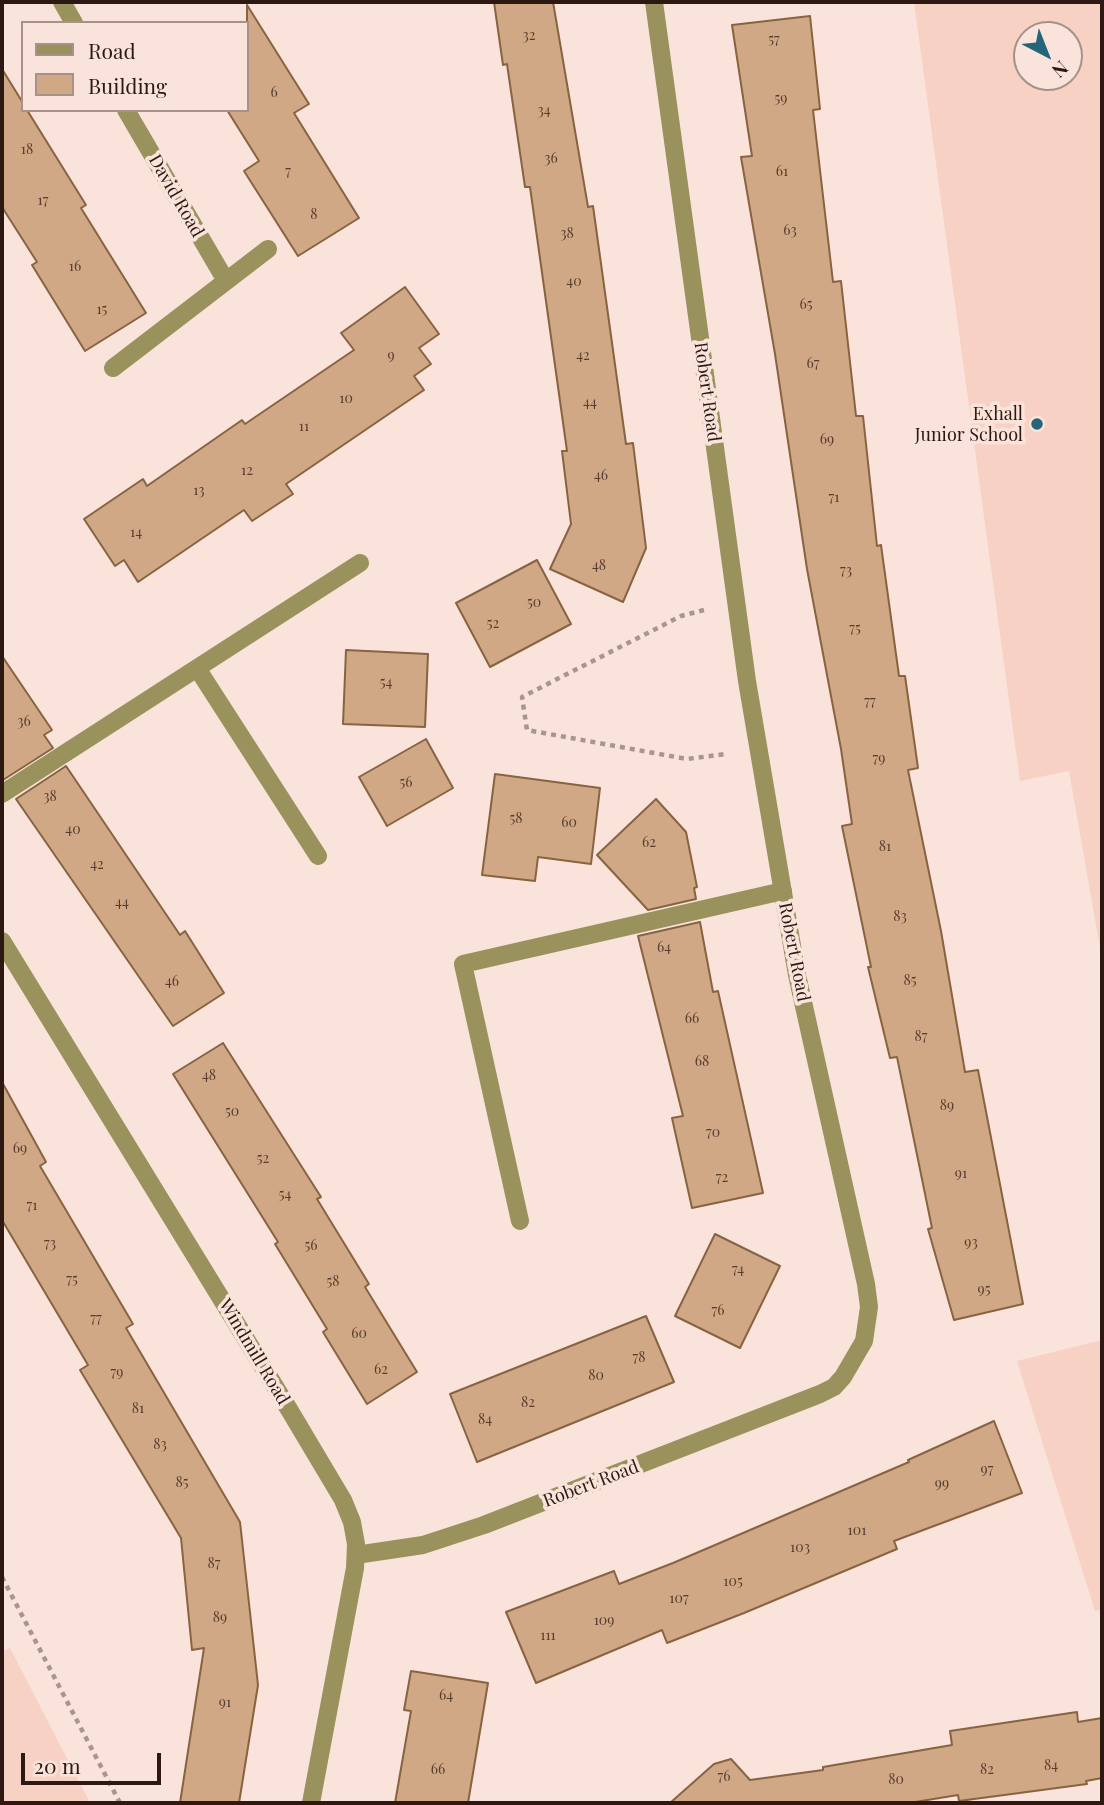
<!DOCTYPE html>
<html>
<head>
<meta charset="utf-8">
<style>
	body { margin:0 }
	#map { position:relative; width:1104px; height:1805px; overflow:hidden; background:#f9e3da; font-family:"Playfair Display",serif }
	canvas { display:block }
	.frame { position:absolute; inset:0; border:4px solid #2d1912; pointer-events:none }
	.legend { position:absolute; left:21px; top:21px; width:228px; height:91px; box-sizing:border-box; background:#f9e3da; border:2px solid #a7928a; margin:0; padding:9px 12px; list-style:none; font-size:21px; color:#2d1912 }
	.legend li { display:flex; align-items:center; gap:14px; height:35px }
	.legend b { width:35px; border:2px solid #a7928a }
	.north { position:absolute; left:1013px; top:21px; width:70px; height:70px; box-sizing:border-box; background:#f9e3da; border:2px solid #a7928a; border-radius:50%; rotate:138deg; font-size:19px; font-weight:700; line-height:28px; text-align:center; color:#2d1912 }
	.north::after { content:''; display:block; margin:auto; width:24px; height:32px; background:#246579; clip-path:polygon(50% 0,100% 100%,50% 72%,0 100%) }
	.scale { position:absolute; left:21px; top:1753px; width:140px; height:32px; box-sizing:border-box; border:4px solid #2d1912; border-top:0; padding-left:9px; font-size:21px; line-height:24px; white-space:nowrap; color:#2d1912; -webkit-text-stroke:5px #f9e3da; paint-order:stroke }
</style>
</head>
<body>
<div id="map">
<canvas width="1104" height="1805"></canvas>
<div class="frame"></div>
<ul class="legend">
<li><b style="height:9px;background:#99925d"></b>Road</li>
<li><b style="height:19px;background:#d1a885"></b>Building</li>
</ul>
<div class="north">N</div>
<div class="scale">20 m</div>
</div>
<script>
const context = document.querySelector('canvas').getContext('2d');
context.lineJoin = 'round';
function paint(path, color) { context.fillStyle = color; context.fill(path, 'evenodd'); }
const shape = rows => new Path2D(rows.map(r => 'M' + r).join(''));
function strokePath(path, color, width, dash) { context.strokeStyle = color; context.lineWidth = width; context.lineCap = dash ? 'butt' : 'round'; context.setLineDash(dash || []); context.stroke(path); }
function drawText(font, color, halo, rows, align = 'center') {
  context.font = font + ' "Playfair Display",serif'; context.lineWidth = 7; context.setLineDash([]); context.textBaseline = 'middle'; context.strokeStyle = halo; context.fillStyle = color; for (const [text, x, y, turn = 0] of rows) {
    context.save(); context.translate(x, y); context.rotate((+turn || 0) * Math.PI / 180); context.textAlign = isNaN(turn) ? turn : align; if (halo) context.strokeText(text, 0, 0); context.fillText(text, 0, 0); context.restore();
  }
}
paint(shape([
	[914,2,1102,2,1102,959,1069,771,1020,781],
	[1027,35,1069,35,1069,77,1027,77],
	[1102,1340,1102,1609,1095,1611,1017,1361],
	[10,1648,90,1803,2,1803,2,1652]
]), '#f7d2c4');
const building = shape([
	[494,2,553,2,588,207,593,206,626,444,633,443,646,548,623,602,550,569,571,524,562,451,567,451,530,187,525,187,507,64,503,65,494,2],
	[247,5,309,104,294,113,359,218,298,256,244,171,259,161,227,110,247,110,247,5],
	[810,16,820,109,813,110,833,282,841,281,856,416,863,416,877,546,881,545,899,676,905,676,918,768,908,770,941,931,965,1072,978,1070,1023,1304,954,1320,928,1229,932,1228,897,1057,890,1058,868,967,871,967,842,826,852,824,841,749,807,569,775,354,741,157,752,156,732,25,810,16],
	[2,69,23,103,23,110,27,110,86,205,81,208,146,313,85,351,32,265,37,262,2,207,2,69],
	[405,287,439,334,419,348,431,364,414,376,424,390,286,484,293,494,252,521,244,510,138,582,124,560,115,566,84,519,143,479,147,486,242,420,245,424,354,350,341,333,405,287],
	[537,560,571,624,490,667,456,603,537,560],
	[346,650,428,654,425,727,343,724,346,650],
	[2,656,52,730,44,735,53,748,3,780,2,656],
	[426,739,453,788,387,826,359,777,426,739],
	[66,766,180,935,185,931,224,993,173,1026,16,799,66,766],
	[495,774,600,788,591,864,538,857,535,881,482,875,495,774],
	[656,799,686,832,697,887,694,888,696,899,648,910,597,855,656,799],
	[700,922,713,992,718,991,763,1193,692,1208,672,1118,683,1116,638,936,700,922],
	[223,1043,321,1197,317,1199,369,1284,365,1287,417,1372,367,1404,323,1332,327,1329,275,1244,278,1242,173,1074,223,1043],
	[2,1082,46,1162,40,1166,133,1324,126,1328,240,1522,258,1685,239,1803,180,1803,204,1648,192,1650,181,1538,80,1370,88,1365,2,1220,2,1082],
	[715,1234,780,1266,740,1348,675,1316,715,1234],
	[646,1316,674,1382,477,1462,450,1394,646,1316],
	[994,1421,1022,1493,894,1541,897,1549,744,1613,667,1643,662,1630,536,1683,506,1612,614,1571,619,1584,673,1563,909,1462,908,1460,994,1421],
	[411,1671,488,1683,468,1803,395,1803,411,1711,404,1710,411,1671],
	[1077,1712,1078,1722,1102,1718,1102,1778,1086,1781,1087,1784,959,1801,958,1795,909,1803,670,1803,714,1764,731,1759,750,1780,823,1770,823,1767,952,1745,950,1731,1077,1712]
]);
paint(building, '#d1a885');
strokePath(building, '#886342', 2);
strokePath(shape([
	[704,610,681,616,522,697,527,730,687,759,726,754],
	[2,1577,120,1803]
]), '#aa958d', 4.5, [5, 5]);
strokePath(shape([
	[197,668,318,856],
	[2,794,360,563],
	[520,1221,463,964,783,891]
]), '#99925d', 18);
strokePath(shape([
	[62,2,74,23],
	[126,110,226,281],
	[113,368,268,249],
	[2,941,290,1411,343,1500,352,1522,356,1544,355,1568,311,1803],
	[356,1555,423,1545,484,1525,820,1394,834,1387,843,1377,864,1341,869,1307,866,1284,797,975,747,681,654,2]
]), '#99925d', 18);
for (const [x, y, r, color] of [
	[1037,424,7,"#246579"]
]) { const dot = new Path2D(); dot.arc(x, y, r, 0, 2 * Math.PI); context.fillStyle = color; context.fill(dot); strokePath(dot, '#f9e3da', 2.5); }
drawText('14px', '#563d2f', null, [
	["32",529,36],
	["57",774,40],
	["6",274,93],
	["59",781,99],
	["34",544,111],
	["18",27,150],
	["36",551,159],
	["7",288,172],
	["61",782,172],
	["17",43,201],
	["8",314,215],
	["63",790,231],
	["38",567,234],
	["16",75,267],
	["40",574,282],
	["65",806,305],
	["15",102,310],
	["9",391,356],
	["42",583,356],
	["67",813,364],
	["10",346,399],
	["44",590,403],
	["11",304,427],
	["69",827,440],
	["12",247,471],
	["46",601,476],
	["13",199,491],
	["71",834,498],
	["14",136,533],
	["48",599,566],
	["73",846,571],
	["50",534,603],
	["52",493,624],
	["75",855,629],
	["54",386,683],
	["77",870,702],
	["36",24,722],
	["79",879,759],
	["56",406,783],
	["38",50,797],
	["58",516,819],
	["60",569,823],
	["40",73,830],
	["62",649,843],
	["81",885,847],
	["42",97,865],
	["44",122,903],
	["83",900,917],
	["64",664,948],
	["85",910,981],
	["46",172,982],
	["66",692,1019],
	["87",921,1037],
	["68",702,1062],
	["48",209,1076],
	["89",947,1106],
	["50",232,1112],
	["70",713,1133],
	["69",20,1149],
	["52",263,1159],
	["91",961,1174],
	["72",722,1178],
	["54",285,1195],
	["71",32,1206],
	["93",971,1243],
	["73",50,1244],
	["56",311,1246],
	["74",738,1270],
	["75",72,1280],
	["58",333,1282],
	["95",984,1290],
	["76",718,1311],
	["77",96,1319],
	["60",359,1334],
	["78",639,1358],
	["62",381,1370],
	["79",117,1373],
	["80",596,1376],
	["82",528,1403],
	["81",138,1409],
	["84",485,1420],
	["83",160,1445],
	["97",987,1470],
	["85",182,1483],
	["99",942,1484],
	["101",857,1531],
	["103",800,1548],
	["87",214,1564],
	["105",733,1582],
	["107",679,1599],
	["89",220,1618],
	["109",604,1621],
	["111",548,1636],
	["64",446,1696],
	["91",225,1703],
	["84",1051,1766],
	["66",438,1770],
	["82",987,1770],
	["76",724,1777],
	["80",896,1780]
]);
drawText('18px', '#2d1912', '#f9e3da', [
	["David Road",176,196,60],
	["Robert Road",707,392,82],
	["Robert Road",794,952,79],
	["Windmill Road",254,1352,59],
	["Robert Road",591,1484,-21]
]);
drawText('18px', '#2d1912', '#f9e3da', [
	["Exhall",1023,414],
	["Junior School",1023,435]
], 'right');
</script>
</body>
</html>
